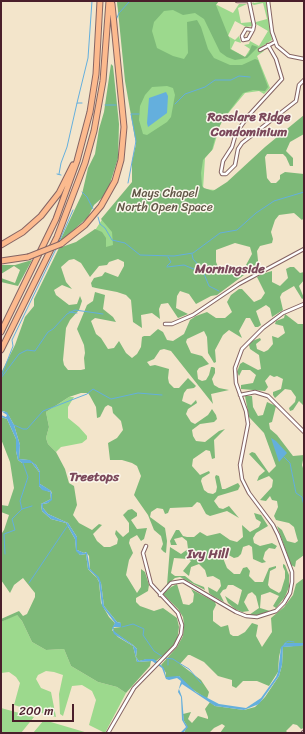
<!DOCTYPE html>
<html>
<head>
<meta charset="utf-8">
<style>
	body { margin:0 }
	#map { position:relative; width:305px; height:734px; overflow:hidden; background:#f3e5cb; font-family:Sriracha,sans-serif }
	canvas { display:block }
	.frame { position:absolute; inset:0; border:2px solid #4a1f2b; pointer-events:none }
	.scale { position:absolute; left:12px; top:704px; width:62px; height:18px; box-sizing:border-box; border:2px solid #4a1f2b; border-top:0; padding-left:5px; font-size:12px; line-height:14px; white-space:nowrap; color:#4a1f2b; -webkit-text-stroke:3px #fbf7ec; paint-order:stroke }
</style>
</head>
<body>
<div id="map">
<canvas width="305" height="734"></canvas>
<div class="frame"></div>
<div class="scale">200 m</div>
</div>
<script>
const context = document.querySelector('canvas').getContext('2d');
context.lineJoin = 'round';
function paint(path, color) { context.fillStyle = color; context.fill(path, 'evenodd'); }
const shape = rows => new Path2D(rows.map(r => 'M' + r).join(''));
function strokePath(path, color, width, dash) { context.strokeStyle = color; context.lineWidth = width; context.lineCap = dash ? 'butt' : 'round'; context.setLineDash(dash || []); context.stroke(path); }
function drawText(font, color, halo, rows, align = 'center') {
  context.font = font + ' Sriracha,sans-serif'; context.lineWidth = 3; context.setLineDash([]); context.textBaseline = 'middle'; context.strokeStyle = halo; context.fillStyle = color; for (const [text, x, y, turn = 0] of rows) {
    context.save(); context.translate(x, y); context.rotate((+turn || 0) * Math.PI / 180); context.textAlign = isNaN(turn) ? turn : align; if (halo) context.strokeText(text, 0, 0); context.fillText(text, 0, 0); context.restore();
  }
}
paint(shape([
	[117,1,205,8,217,5,233,13,239,4,247,4,238,8,241,23,252,22,252,26,246,27,235,21,228,36,235,40,239,36,241,43,235,41,231,49,245,57,250,49,244,45,249,44,250,41,259,46,268,31,256,24,256,22,267,19,263,3,254,5,252,4,253,2,254,3,266,1,272,40,261,47,264,51,257,56,270,88,264,94,259,91,245,93,221,122,213,149,205,158,203,189,216,190,179,259,77,249,92,235,103,218,134,182,138,150],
	[69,397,74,397,68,407,68,418,79,427,87,436,87,439,82,443,61,447,56,452,48,444,46,438,49,427,46,412],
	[15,615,17,615,22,621,32,642,46,650,64,649,71,666,98,682,117,687,126,693,105,733,89,725,96,700,92,691,82,685,72,686,63,716,60,714,59,694,63,675,54,672,46,671,38,675,36,679,41,688,51,692,56,717,14,705,20,683,16,677,9,672,1,673,1,622],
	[1,708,34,717,21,733,1,733],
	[44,720,88,733,33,733]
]), '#9cd98d');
paint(shape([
	[117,1,219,1,216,5,230,40,230,49,245,57,249,53,251,47,252,45,258,47,247,58,235,60,227,57,220,52,204,19,195,13,183,15,173,10,164,11,154,22,152,31,157,48,173,56,184,59,188,53,187,22,197,20,201,27,208,49,214,58,230,65,242,65,255,59,258,60,268,87,265,91,253,90,243,93,224,118,217,131,212,150,203,160,201,173,202,186,204,188,213,191,227,182,265,147,304,115,304,134,290,142,286,151,293,158,293,166,290,166,286,157,283,154,267,154,265,157,267,178,271,183,276,183,280,179,280,175,285,172,304,174,304,218,302,220,294,213,279,215,275,220,271,232,273,239,272,243,260,246,257,251,259,270,251,270,246,265,252,254,250,247,235,243,216,250,216,262,219,269,230,274,244,275,217,295,211,296,196,304,189,294,180,291,177,296,176,308,188,314,178,318,168,303,161,304,159,309,160,319,152,313,141,315,142,328,133,322,131,300,126,295,117,292,96,288,92,287,91,283,94,278,102,276,105,272,118,277,124,266,124,262,118,259,109,262,107,265,99,266,90,277,81,263,74,259,69,260,61,267,66,282,72,289,62,285,54,290,56,295,69,305,77,304,80,296,82,301,79,310,70,320,66,328,63,360,64,365,68,370,81,370,85,369,84,358,85,353,84,345,77,329,87,305,93,301,95,292,105,295,103,309,113,317,116,322,95,318,91,321,96,334,101,338,108,349,114,348,119,341,126,353,132,358,137,354,141,347,142,337,144,336,150,336,158,329,163,332,167,340,173,341,184,334,190,320,196,316,207,312,216,318,225,318,232,312,227,302,231,295,239,289,242,289,254,302,261,299,265,293,257,277,262,274,272,271,272,282,280,286,288,278,286,269,290,267,294,267,300,273,304,272,304,280,299,286,304,298,302,299,294,286,282,293,280,297,283,310,272,317,270,308,266,305,256,311,261,325,258,327,255,327,250,318,246,318,239,331,242,338,229,330,223,335,215,350,216,362,214,363,208,353,207,337,204,331,187,339,186,342,191,353,202,356,209,364,199,368,197,371,198,379,202,381,206,380,209,375,211,367,213,367,215,368,215,373,212,379,214,385,219,388,229,390,211,394,213,404,171,351,164,349,160,350,154,359,147,362,150,366,155,365,169,369,168,378,169,383,174,388,179,388,188,378,196,386,194,388,187,389,184,393,182,401,191,405,196,400,197,403,188,409,186,414,191,422,195,424,208,415,212,409,216,415,217,419,214,422,200,424,192,430,193,436,196,441,205,442,219,431,225,429,214,440,215,458,212,459,210,451,206,450,193,459,192,466,200,475,209,471,210,473,202,478,201,481,204,490,208,493,213,494,216,492,217,487,215,477,216,475,219,476,222,489,225,489,238,483,240,486,238,490,218,496,214,501,219,508,223,509,229,506,239,518,227,511,210,516,206,514,200,503,197,502,192,507,170,508,168,513,165,514,163,509,157,508,151,512,150,517,165,528,167,541,166,553,164,552,161,549,163,544,161,536,154,530,148,515,134,495,141,476,137,466,132,463,122,460,110,460,108,443,117,438,123,430,121,421,113,413,112,407,108,405,105,407,100,417,97,418,96,407,90,396,88,393,81,393,69,397,46,412,49,427,46,438,48,444,56,452,65,469,69,483,74,486,77,505,73,515,79,523,92,530,99,524,102,525,93,534,97,541,104,547,110,547,117,544,118,539,115,534,116,530,123,537,129,532,129,523,123,515,128,510,132,509,137,513,137,516,131,520,137,529,147,528,144,539,141,541,137,535,130,539,129,543,133,553,129,560,126,575,137,593,141,587,141,569,145,572,149,585,148,591,136,598,136,602,140,606,154,611,163,608,177,618,179,627,177,641,169,651,156,661,148,659,139,661,136,657,137,649,133,645,114,632,113,628,121,627,121,623,117,622,104,606,101,583,90,569,89,556,86,552,84,553,77,550,77,537,68,523,48,514,43,508,43,504,48,503,52,497,52,494,51,491,40,484,40,472,36,465,28,460,19,459,20,445,14,425,9,416,4,411,1,411,1,373,15,345,25,317,34,306,34,299,59,248,76,242,95,229,102,232,106,238,106,247,113,245,112,232,101,219,132,182,132,161,136,144,125,81],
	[167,86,173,88,175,95,171,117,167,122,147,135,143,134,139,120,140,106,145,95,152,87],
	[111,64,113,66,119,124,118,158,109,187,103,197,94,205,88,217,59,243,82,194,88,168,95,154,99,129,104,112],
	[32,260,18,286,1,282,1,278,15,283,20,270,14,266,1,274,1,265,15,265],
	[285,314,298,324,304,324,304,406,299,401,293,410,290,411,289,408,295,402,296,397,291,390,285,389,275,398,273,395,273,392,281,389,283,379,277,376,274,377,270,375,265,381,268,387,265,391,241,389,241,385,253,383,256,375,250,370,242,370,239,376,237,372,240,364,243,362,258,370,261,369,259,355,250,349,249,345,252,341,260,338,261,340,256,344,257,349,264,352,268,350,273,344,272,336,278,338,285,333,283,326,275,324,276,321,284,318],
	[245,396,252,396,253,407,258,416,263,415,267,402,276,406,272,422,269,423,270,429,277,435,293,456,304,455,302,465,304,471,304,555,296,561,295,567,291,565,277,526,282,530,287,541,295,543,298,541,297,538,294,527,289,523,276,520,274,516,278,507,277,501,272,500,270,496,266,501,260,500,272,487,273,480,269,476,257,481,259,476,265,471,249,454,252,452,255,453,269,473,276,466,264,433,249,417],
	[1,417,7,419,16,439,16,451,18,460,22,463,32,463,39,472,39,486,42,489,50,492,51,499,41,504,42,511,51,519,66,523,75,539,76,549,80,555,86,554,88,569,97,578,99,582,101,603,109,617,115,623,112,630,118,637,133,646,137,662,151,661,150,666,126,693,117,687,98,682,71,666,64,649,46,650,32,642,22,621,17,615,1,622,1,619,19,611,23,616,27,614,35,597,35,593,23,578,14,585,10,593,1,580,1,531,2,533,4,530,9,515,1,512,1,505,8,506,14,488,10,462,1,439],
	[254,513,261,515,268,526,256,533,253,538,254,543,260,546,272,543,277,546,275,549,269,548,265,552,263,559,266,562,262,563,253,559,252,547,249,545,243,547,241,554,238,557,234,558,225,553,223,558,227,568,234,574,240,574,243,568,247,567,250,571,249,576,255,582,263,582,269,568,276,566,276,568,270,571,268,585,270,588,279,593,281,591,285,578,285,571,283,567,283,564,285,565,289,575,289,587,285,597,276,608,273,606,279,596,270,592,261,595,260,608,270,611,268,612,257,615,249,615,259,608,256,596,252,592,248,594,244,602,249,611,242,612,235,609,228,603,225,596,238,605,242,590,233,585,228,585,226,589,223,590,220,594,224,602,213,596,209,593,208,587,217,592,221,586,220,580,213,576,207,577,205,570,199,564,191,567,189,576,183,571,191,561,188,559,174,558,171,573,175,576,185,576,194,583,204,587,205,590,180,577,175,578,167,585,170,547,181,554,188,549,187,541,182,537,174,539,177,545,171,545,170,541,176,530,179,530,183,536,187,537,194,537,200,532,207,536,220,533,230,540,237,542,243,537,242,525,250,532,259,527,261,522,256,519],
	[304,578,304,643,286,643,281,648,279,657,278,672,269,686,257,681,243,681,236,688,232,686,232,680,218,676,204,662,190,655,188,655,180,664,201,680,209,692,207,699,186,685,179,676,169,679,165,677,166,673,161,665,177,647,183,636,184,625,183,617,178,609,163,594,171,587,177,584,183,604,189,605,193,602,194,594,191,589,215,602,216,605,213,611,213,621,221,627,228,625,230,634,233,636,238,636,245,632,252,623,258,625,256,636,262,647,272,632,271,618,284,607,293,595,296,584],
	[304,645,304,728,301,729,297,725,293,724,286,731,288,733,220,733,225,726,222,724,214,728,209,733,184,733,187,726,184,721,183,714,191,712,188,719,192,723,198,716,208,719,208,717,205,709,210,702,215,706,244,710,255,707,265,697,279,676,282,665,283,647]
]), '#7db978');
paint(shape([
	[166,92,168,96,167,113,148,127,147,123,149,98],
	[1,411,7,412,14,425,20,445,19,459,30,460,36,465,40,472,40,484,50,490,52,494,52,500,48,503,43,504,43,508,48,514,68,523,77,537,77,550,84,553,87,552,90,569,99,577,101,583,104,606,117,622,121,623,121,627,114,627,113,629,115,632,133,645,137,649,136,657,139,661,146,659,154,659,164,668,166,677,179,676,196,692,219,704,246,708,261,698,276,677,278,672,281,647,286,643,304,643,304,645,300,646,283,647,282,665,279,676,259,704,244,710,215,706,182,684,179,689,182,697,184,721,188,727,183,733,180,733,186,727,182,720,181,697,178,692,181,681,177,678,169,680,166,679,162,668,152,661,137,662,133,646,114,634,112,628,115,623,102,606,99,582,97,577,88,569,86,554,80,555,76,551,75,539,66,523,51,519,42,511,41,504,51,499,50,492,42,490,39,486,39,472,32,463,22,463,18,460,16,451,16,439,7,419,1,417,1,415,6,417,7,415],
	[271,438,276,441,287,453,279,462]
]), '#64afdd');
strokePath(shape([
	[116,20,119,13,130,1],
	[77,103,88,58,92,1],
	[175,104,185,94,205,87,215,80,231,80,239,76,250,77],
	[105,105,116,105],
	[57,174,61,175],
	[59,174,61,163,67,147,77,103,82,103],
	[128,183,136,141,131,114,139,114],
	[82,192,87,197,93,209],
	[98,217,100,224,105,228,112,240,125,243,140,255,174,256,193,253,220,233,237,230,256,213,274,201,304,192],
	[59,242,73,210],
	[192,254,193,259,202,269,209,286,219,291],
	[167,266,171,262,168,257],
	[167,267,184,265,201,272],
	[69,312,77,313],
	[1,377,13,346,12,340,56,249],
	[1,378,19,354,27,350,35,351,48,332,53,329,67,314,75,310,103,314],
	[14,425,23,429,27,429,43,411,87,394,93,389,111,399,138,393,162,395],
	[284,457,290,463,296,493,302,497,304,506],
	[22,509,20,501,28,477,23,463],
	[5,554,4,534,15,530,12,519,22,509,32,506],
	[29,583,68,525],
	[122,627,133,624,144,629,143,635,154,651,163,657],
	[284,644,288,641,294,642],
	[165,658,173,659,179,663,189,669,201,683],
	[168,660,168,665]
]), '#64afdd', 1);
const minor = shape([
	[237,1,249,1],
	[249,1,254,25,253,30,248,39,243,40,242,36,246,29,253,30],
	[268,1,272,32,277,46,289,56,304,59],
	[268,45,276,59,282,79,249,115,236,133,232,147,223,161,221,172,222,174,226,174,235,165,238,149,242,143,296,101,299,85,304,80],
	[260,50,275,42],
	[165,324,172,324,193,315,239,284,304,249],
	[240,395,255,392,268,396,304,432],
	[160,595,171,583,183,581,236,612,246,616,257,617,276,611,284,603,290,593,292,582,292,572,278,535,273,525,249,493,242,479,240,465,248,424,246,411,236,383,235,368,242,349,263,328,283,313,304,304],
	[108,733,134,688,175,646,181,634,182,625,178,613,151,584,143,553,146,546]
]);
const tertiary = shape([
	[303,733,304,732]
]);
const motorway = shape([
	[61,244,85,225,101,206,115,181,121,160,124,127,112,4],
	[1,245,23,232,41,216,59,193,73,165],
	[1,261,28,257],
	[1,332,56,219,77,161,90,112,96,74,100,1],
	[1,350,57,237,85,163,94,131,103,81,109,1]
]);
strokePath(minor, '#856463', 4.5);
strokePath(tertiary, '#856463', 5);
strokePath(motorway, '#856463', 7);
strokePath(minor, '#fff', 2.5);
strokePath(tertiary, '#fff', 3);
strokePath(motorway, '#fcba8e', 5);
const motorwayBridge = shape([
	[28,257,61,244]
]);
strokePath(motorwayBridge, '#856463', 7, []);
strokePath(motorwayBridge, '#fcba8e', 5);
drawText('12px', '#635748', '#fbf7ec', [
	["Mays Chapel",165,194],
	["North Open Space",165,208]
]);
drawText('bold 13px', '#7b485b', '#fbf7ec', [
	["Rosslare Ridge",249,118],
	["Condominium",249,133],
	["Morningside",230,270],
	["Treetops",94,478],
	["Ivy Hill",208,555]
]);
</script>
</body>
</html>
